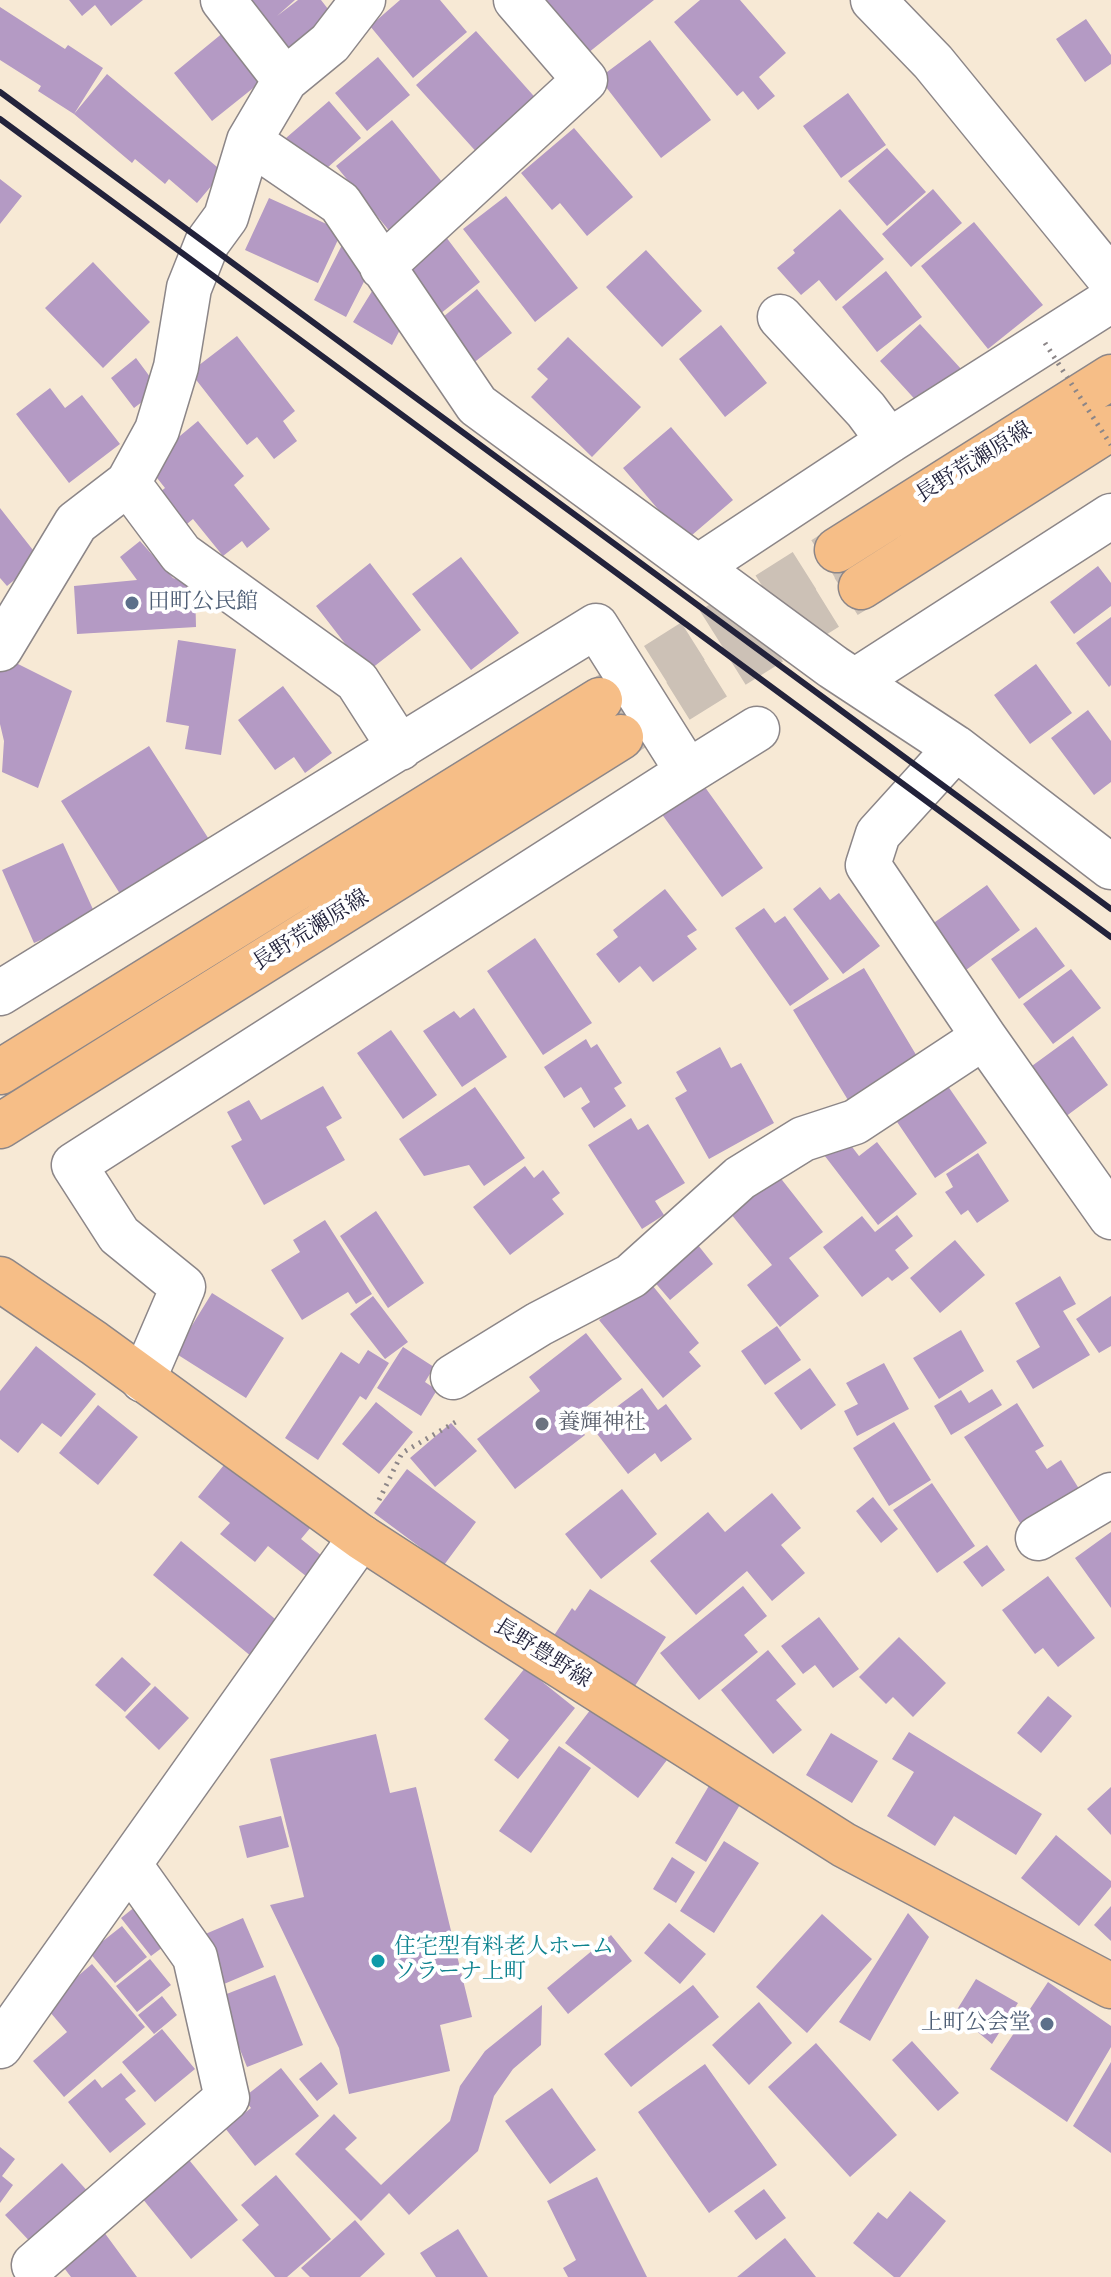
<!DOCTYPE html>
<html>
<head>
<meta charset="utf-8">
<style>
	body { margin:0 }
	canvas { display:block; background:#f7e9d5 }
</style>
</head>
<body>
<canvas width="1111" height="2277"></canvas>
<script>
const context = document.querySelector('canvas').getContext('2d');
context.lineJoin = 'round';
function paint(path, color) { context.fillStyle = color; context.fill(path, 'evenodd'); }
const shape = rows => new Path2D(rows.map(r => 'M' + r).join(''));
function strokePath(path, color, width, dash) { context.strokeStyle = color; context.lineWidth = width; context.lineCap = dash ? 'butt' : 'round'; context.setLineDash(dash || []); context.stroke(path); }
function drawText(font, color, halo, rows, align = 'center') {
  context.font = font + ' "IM FELL French Canon","Noto Serif JP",serif'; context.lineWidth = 8; context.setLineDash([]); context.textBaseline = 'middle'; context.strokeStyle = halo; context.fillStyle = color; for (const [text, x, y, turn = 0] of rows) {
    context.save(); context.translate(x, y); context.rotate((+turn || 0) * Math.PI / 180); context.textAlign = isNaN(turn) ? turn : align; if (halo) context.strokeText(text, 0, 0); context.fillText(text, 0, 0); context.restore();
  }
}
paint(shape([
	[69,0,143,0,111,26,95,5,82,16],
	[238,0,295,0,277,16,298,0,321,0,335,18,289,54],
	[400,0,440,0,467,32,413,78,370,26],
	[541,0,654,0,583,57],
	[700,0,740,0,786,53,759,77,775,96,758,110,743,91,737,96,674,22],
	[0,7,65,49,68,45,103,68,74,114,107,74,223,172,197,203,169,179,165,184,135,159,132,163,74,114,38,91,41,86,0,60],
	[1086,19,1111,55,1111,64,1085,82,1056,39],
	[476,31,540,103,480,156,416,85],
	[224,32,262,81,212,121,174,73],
	[650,40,711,120,661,158,599,78],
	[378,57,410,95,367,131,335,93],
	[848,93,886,145,841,178,803,126],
	[329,101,361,138,318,176,286,138],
	[392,120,447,188,391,233,336,166],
	[574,128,633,197,587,236,560,203,552,210,521,173],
	[887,148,926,192,887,226,848,181],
	[0,179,22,196,0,224],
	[933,189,962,223,911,267,882,234],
	[506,196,578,288,535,322,463,229],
	[269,198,342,231,318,283,245,250],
	[840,209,884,259,836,301,819,280,801,295,777,268,795,253,793,250],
	[974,222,1043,305,988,349,921,266],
	[446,237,480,282,435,318,400,273],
	[342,245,374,262,346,317,314,300],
	[646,250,702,311,662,347,606,287],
	[93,262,150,322,103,368,45,308],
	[886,271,922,317,877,352,842,307],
	[374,288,411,309,392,345,353,322],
	[477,289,512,333,472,364,437,322],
	[920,324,962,370,921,406,880,361],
	[721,325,767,383,725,417,679,359],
	[237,336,295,411,283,421,297,441,274,459,257,437,247,445,190,372],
	[568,337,641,407,592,457,531,397,548,379,537,369],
	[136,358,159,389,134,408,111,378],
	[50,388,65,408,82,395,120,444,69,483,16,414],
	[198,421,244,476,234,485,270,529,247,548,242,541,223,556,193,519,182,528,155,496,165,488,146,464],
	[671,427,733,500,685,541,623,468],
	[0,508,40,559,7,586,0,578],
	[140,541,173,578,195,586,196,627,77,634,74,586,137,580,120,557],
	[461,557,519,633,471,670,412,594],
	[370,563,421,630,367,672,316,606],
	[1098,566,1111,583,1111,606,1074,634,1050,602],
	[1111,617,1111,685,1109,687,1076,643],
	[178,640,236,649,221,755,185,749,189,726,166,722],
	[4,657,72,691,38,788,2,772,4,741,0,724,0,666],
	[1036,664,1072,713,1030,744,994,695],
	[283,686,332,753,305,773,294,757,275,770,238,720],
	[1088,710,1111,741,1111,782,1094,795,1051,738],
	[149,746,212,844,124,900,61,801],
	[702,783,763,868,722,897,661,813],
	[63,843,96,916,34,943,2,870],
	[987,885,1020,930,962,973,928,927],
	[820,887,830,900,839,893,880,946,843,974,793,909],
	[665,889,697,930,687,936,697,949,653,982,640,966,619,983,596,954,618,937,613,930],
	[764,908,775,923,785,916,829,979,790,1006,735,928],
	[1036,927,1065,966,1019,999,991,959],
	[535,938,592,1023,543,1055,487,971],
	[864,968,921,1063,851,1105,793,1010],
	[1071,969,1101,1008,1053,1044,1023,1004],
	[474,1008,507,1057,462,1087,423,1031,454,1011,460,1018],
	[391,1030,437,1095,403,1119,357,1053],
	[1073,1036,1108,1085,1061,1120,1025,1071],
	[586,1039,591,1048,597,1044,622,1083,614,1088,626,1106,594,1128,581,1108,590,1102,581,1087,564,1098,544,1067],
	[720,1047,731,1068,741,1063,774,1123,709,1159,675,1098,687,1091,676,1072],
	[943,1079,987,1143,935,1178,891,1113],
	[323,1086,342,1118,326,1127,345,1160,264,1205,231,1146,242,1140,227,1112,249,1100,261,1120],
	[475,1087,525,1158,484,1186,469,1165,424,1176,399,1139],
	[631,1118,638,1130,648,1124,685,1183,655,1201,664,1215,642,1229,588,1145],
	[843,1135,859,1156,877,1142,917,1194,878,1225,821,1151],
	[978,1153,1009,1201,977,1223,968,1210,961,1215,945,1192,953,1187,946,1174],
	[525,1166,534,1178,543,1170,560,1193,552,1199,564,1214,510,1255,473,1207],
	[775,1171,823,1232,789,1258,819,1296,780,1327,747,1285,772,1265,727,1209],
	[376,1211,424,1283,388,1308,340,1236],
	[897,1215,913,1236,895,1250,909,1268,892,1281,888,1277,862,1297,823,1247,862,1216,875,1232],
	[325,1220,372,1294,356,1304,348,1292,302,1320,271,1270,300,1252,293,1240],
	[690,1235,713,1264,670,1300,646,1272],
	[955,1240,985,1275,940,1313,910,1278],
	[1060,1276,1076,1304,1063,1311,1090,1355,1033,1389,1016,1361,1040,1347,1015,1303],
	[648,1280,699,1343,689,1352,701,1366,663,1398,599,1320],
	[212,1293,284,1338,246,1398,175,1353],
	[373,1296,408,1342,385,1359,350,1314],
	[1111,1296,1111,1346,1099,1353,1076,1319],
	[777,1326,801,1360,765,1385,741,1351],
	[961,1330,984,1371,939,1399,913,1358],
	[586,1333,622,1379,572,1418,585,1435,515,1489,477,1439,540,1391,529,1377],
	[36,1346,96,1394,61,1437,42,1423,18,1453,0,1439,0,1391],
	[403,1347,434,1367,425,1382,437,1390,421,1416,377,1388],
	[368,1350,389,1363,366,1400,360,1396,318,1460,285,1438,341,1352,359,1364],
	[884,1363,909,1409,857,1436,844,1411,858,1404,846,1383],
	[810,1368,836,1405,801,1430,774,1393],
	[642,1388,658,1410,666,1404,692,1439,661,1462,655,1453,628,1474,591,1426],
	[992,1389,1002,1405,951,1435,934,1406,961,1390,969,1403],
	[376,1402,413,1432,379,1474,342,1444],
	[1017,1403,1044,1446,1035,1451,1047,1469,1061,1460,1081,1492,1024,1529,964,1437],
	[98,1405,138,1437,98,1485,59,1453],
	[894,1422,931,1480,889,1506,853,1448],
	[451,1423,477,1451,435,1487,410,1458],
	[228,1460,311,1527,301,1539,327,1560,311,1580,268,1546,255,1562,220,1534,230,1523,198,1497],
	[407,1469,476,1522,444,1565,374,1513],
	[932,1483,975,1546,937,1573,893,1510],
	[622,1489,657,1534,601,1579,565,1534],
	[772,1493,801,1528,781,1545,805,1573,772,1601,747,1571,696,1615,650,1561,708,1512,725,1532],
	[873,1497,898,1529,881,1543,856,1511],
	[1111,1532,1111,1608,1075,1558],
	[181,1541,280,1623,252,1657,153,1575],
	[987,1545,1005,1570,982,1587,963,1562],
	[1048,1576,1095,1638,1058,1667,1043,1648,1035,1654,1002,1610],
	[743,1586,767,1616,744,1635,758,1652,699,1700,660,1653],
	[590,1589,666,1637,633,1689,553,1637,572,1608,575,1611],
	[819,1617,859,1669,833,1688,815,1665,803,1674,781,1646],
	[899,1637,946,1683,913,1717,893,1697,886,1704,859,1677],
	[768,1650,796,1684,776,1700,802,1730,773,1754,721,1690],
	[122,1657,151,1684,125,1712,95,1685],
	[525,1668,575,1708,518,1779,494,1760,509,1740,484,1719],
	[155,1686,189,1718,159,1750,125,1717],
	[1048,1696,1072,1716,1041,1753,1017,1733],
	[594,1705,667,1760,638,1798,565,1743],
	[909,1732,1042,1814,1016,1855,954,1816,935,1846,887,1816,914,1772,892,1759],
	[831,1733,878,1761,852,1803,806,1775],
	[376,1734,390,1793,416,1787,472,2017,440,2025,450,2071,349,2094,339,2048,270,1905,304,1897,270,1759],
	[559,1746,591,1768,531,1853,499,1831],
	[710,1784,741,1803,706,1862,675,1843],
	[1111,1787,1111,1835,1087,1809],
	[281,1816,289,1847,247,1858,239,1826],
	[1056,1835,1111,1881,1111,1887,1079,1926,1021,1878],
	[724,1841,759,1863,714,1933,680,1911],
	[672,1857,695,1872,676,1903,653,1889],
	[141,1902,171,1941,151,1956,121,1918],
	[1111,1906,1111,1941,1094,1925],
	[908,1913,929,1937,870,2041,839,2022],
	[822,1914,872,1959,807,2033,756,1987],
	[243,1918,264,1967,224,1984,203,1935],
	[669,1923,706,1954,680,1984,644,1953],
	[122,1926,147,1957,115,1983,89,1952],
	[611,1935,632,1961,568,2014,547,1988],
	[150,1959,171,1985,137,2012,116,1986],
	[92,1964,145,2027,64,2097,33,2061,67,2032,44,2005],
	[275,1975,303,2045,247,2067,219,1997],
	[976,1979,1018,2003,992,2044,955,2013],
	[1048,1982,1111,2026,1111,2047,1067,2122,990,2069],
	[693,1985,719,2017,631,2087,604,2054],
	[162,1996,177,2015,154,2034,138,2015],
	[759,2002,792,2043,749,2085,712,2045],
	[542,2005,541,2045,513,2069,494,2096,478,2151,409,2215,389,2193,361,2221,295,2154,334,2114,357,2138,345,2149,381,2185,450,2121,460,2086,485,2051],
	[162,2029,195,2069,155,2102,122,2062],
	[912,2041,959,2093,938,2111,892,2060],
	[816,2043,897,2135,850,2177,768,2087],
	[321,2062,338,2084,317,2101,299,2079],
	[1111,2062,1111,2153,1073,2126],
	[705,2064,777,2165,709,2213,638,2112],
	[281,2068,319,2116,255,2166,225,2128,251,2108,243,2098],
	[121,2073,136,2091,125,2099,146,2124,110,2153,68,2102,95,2079,102,2088],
	[552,2088,596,2150,550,2184,505,2121],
	[0,2147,15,2159,2,2176,13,2185,0,2203],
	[181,2150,238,2220,191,2259,134,2188],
	[62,2163,91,2195,35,2247,5,2215],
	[276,2175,331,2239,287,2277,275,2277,242,2240,259,2225,241,2205],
	[597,2177,647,2277,568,2277,563,2268,576,2260,547,2201],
	[764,2189,786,2218,756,2240,734,2211],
	[910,2191,946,2221,900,2277,894,2277,853,2243,878,2212,887,2219],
	[355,2220,385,2254,360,2277,310,2277,301,2268],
	[101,2228,137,2277,71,2277,58,2260],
	[458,2229,488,2277,436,2277,420,2253],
	[785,2238,816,2277,737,2277]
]), '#b49ac4');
strokePath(shape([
	[600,700,837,550],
	[622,736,861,587]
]), '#ccc1b6', 44, [44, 22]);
const minor = shape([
	[223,0,285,80],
	[873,0,933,62,1111,280],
	[249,141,340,203,477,405,833,667,956,748,1111,867],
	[382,267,585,80,516,0],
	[780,317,866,410,889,441],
	[128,483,181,554,357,681,400,748],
	[698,567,889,441,1111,300],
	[0,649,76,523,128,483,157,430,176,367,189,288,207,243,226,217,249,141,285,80,330,43,363,0],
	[855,681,1111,516],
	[956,748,878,834,868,865,984,1037,1111,1217],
	[688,772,757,729],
	[0,993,596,626,688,772,74,1165,119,1235,183,1287,143,1380],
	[453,1377,539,1324,631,1276,740,1178,803,1139,855,1122,984,1037],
	[1038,1538,1111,1495],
	[0,2046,361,1537],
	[34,2265,227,2098,195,1957,129,1864]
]);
const major = shape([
	[837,550,1111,377],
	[861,587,1111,428],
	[0,1072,600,700],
	[0,1126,621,737],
	[0,1279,94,1343,361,1537,495,1624,844,1845,1111,1986]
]);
strokePath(minor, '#8c8688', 47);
strokePath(major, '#8c8688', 47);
strokePath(shape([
	[379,1500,402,1453,459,1420]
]), '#8c8688', 5, [2, 6]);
strokePath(minor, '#fff', 44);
strokePath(major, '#f6be87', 44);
strokePath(shape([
	[0,92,1111,909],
	[0,119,1111,937]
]), '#22223b', 6);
strokePath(shape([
	[1045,343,1111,445]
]), '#8c8688', 5, [2, 6]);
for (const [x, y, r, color] of [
	[132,603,8,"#5c6f8a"],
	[542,1424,8,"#6b7280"],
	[378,1961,8,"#0f9aa8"],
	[1047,2024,8,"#5c6f8a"]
]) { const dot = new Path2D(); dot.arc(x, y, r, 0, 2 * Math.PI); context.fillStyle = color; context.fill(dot); strokePath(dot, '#fff', 3); }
drawText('22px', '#22223b', '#fff', [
	["長野荒瀬原線",974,463,-32],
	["長野荒瀬原線",311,931,-32],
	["長野豊野線",542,1654,32]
]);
drawText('22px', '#4e5e75', '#fff', [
	["田町公民館",148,603],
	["上町公会堂",1031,2024,"right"]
], 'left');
drawText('22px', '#5b616d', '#fff', [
	["養輝神社",558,1424]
], 'left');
drawText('22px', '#0d838f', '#fff', [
	["住宅型有料老人ホーム",394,1948],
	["ソラーナ上町",394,1973]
], 'left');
</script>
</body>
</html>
